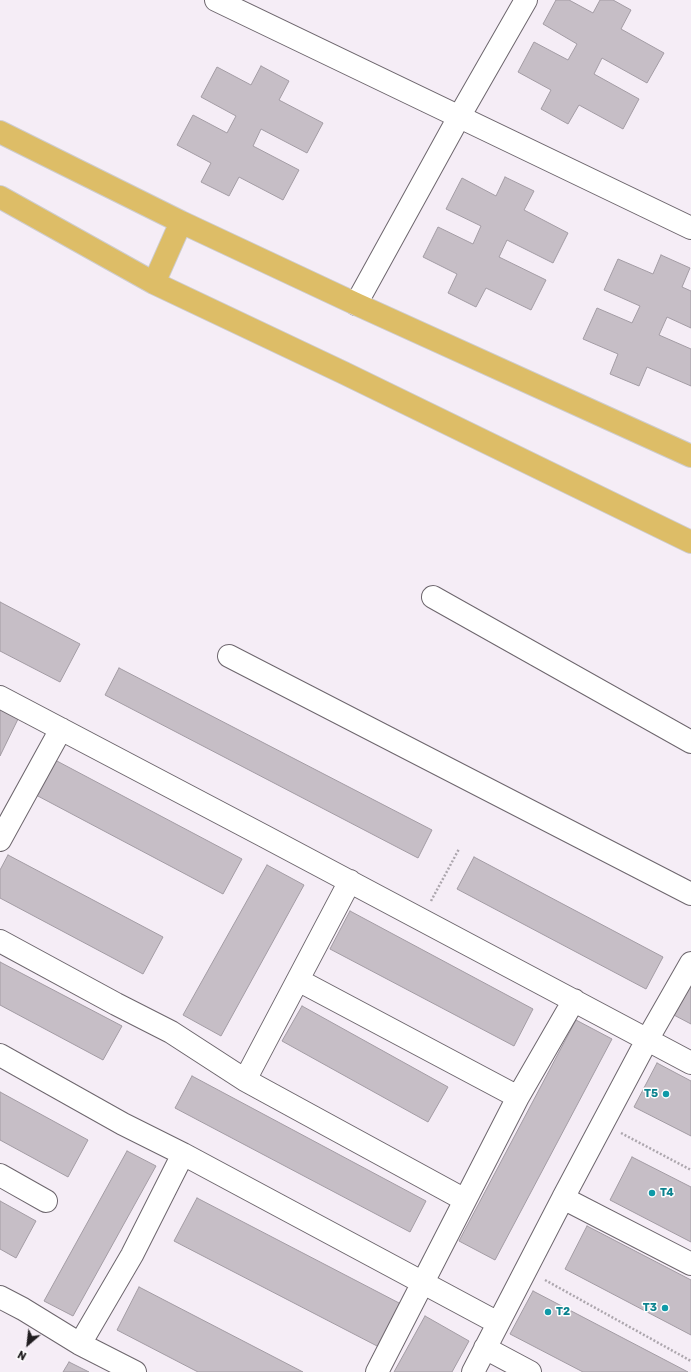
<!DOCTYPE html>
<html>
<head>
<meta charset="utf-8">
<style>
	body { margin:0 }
	#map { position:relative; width:691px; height:1372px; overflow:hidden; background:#f5edf6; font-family:Rubik,sans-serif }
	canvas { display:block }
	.north { position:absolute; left:8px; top:1324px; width:40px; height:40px; -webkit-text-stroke:3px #fff; paint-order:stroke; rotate:208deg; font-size:11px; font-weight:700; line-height:16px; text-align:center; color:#201d20 }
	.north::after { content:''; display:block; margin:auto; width:14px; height:18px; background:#201d20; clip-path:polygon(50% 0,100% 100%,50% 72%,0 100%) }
</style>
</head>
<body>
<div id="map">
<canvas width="691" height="1372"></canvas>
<div class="north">N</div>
</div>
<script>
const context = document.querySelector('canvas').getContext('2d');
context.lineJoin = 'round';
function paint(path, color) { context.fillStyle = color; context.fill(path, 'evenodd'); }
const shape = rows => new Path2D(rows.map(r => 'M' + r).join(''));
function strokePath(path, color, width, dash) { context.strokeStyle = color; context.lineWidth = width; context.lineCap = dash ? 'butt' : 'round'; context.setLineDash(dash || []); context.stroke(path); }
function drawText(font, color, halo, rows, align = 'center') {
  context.font = font + ' Rubik,sans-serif'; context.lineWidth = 3; context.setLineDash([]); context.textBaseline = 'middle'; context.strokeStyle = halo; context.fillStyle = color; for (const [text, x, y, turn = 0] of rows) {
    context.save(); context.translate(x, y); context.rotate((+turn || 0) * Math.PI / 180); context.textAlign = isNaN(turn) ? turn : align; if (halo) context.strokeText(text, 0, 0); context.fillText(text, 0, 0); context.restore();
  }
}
const building = shape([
	[556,0,569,0,593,13,600,0,613,0,631,10,621,29,664,53,647,83,602,58,594,74,639,99,623,129,579,105,568,124,541,109,551,90,518,72,534,42,568,60,577,44,543,24,556,0],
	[261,66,289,81,279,100,323,123,307,153,261,129,253,146,299,170,283,200,239,177,229,196,201,182,211,163,177,145,193,115,227,133,236,116,201,97,217,67,251,85,261,66],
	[505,177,534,191,524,210,568,233,553,263,507,240,499,257,546,280,531,310,486,288,476,307,448,293,457,274,423,257,438,227,473,244,481,226,446,209,462,178,496,196,505,177],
	[661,255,690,268,682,287,691,291,691,328,667,317,659,335,691,349,691,386,647,367,639,386,610,374,618,354,583,339,597,308,632,323,640,306,604,290,618,259,653,274,661,255],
	[0,602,80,644,60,682,0,651,0,602],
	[119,668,432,830,418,858,105,695,119,668],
	[0,708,19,717,0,756,0,708],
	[55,760,242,859,223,894,36,795,55,760],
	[8,855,163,937,143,974,0,898,0,870,8,855],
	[474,857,663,957,646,989,457,889,474,857],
	[267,865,304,885,221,1036,183,1015,267,865],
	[350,911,533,1009,514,1046,330,949,350,911],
	[0,962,122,1026,103,1060,0,1005,0,962],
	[691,978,691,1024,672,1014,691,978],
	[302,1006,448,1087,428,1122,282,1041,302,1006],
	[576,1020,612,1039,495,1260,459,1241,576,1020],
	[657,1063,691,1081,691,1136,634,1107,657,1063],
	[192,1076,426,1201,410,1232,175,1108,192,1076],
	[0,1092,88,1140,68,1177,0,1140,0,1092],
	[127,1151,156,1166,73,1316,44,1301,127,1151],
	[632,1157,691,1187,691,1242,610,1200,632,1157],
	[197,1198,401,1304,379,1347,174,1241,197,1198],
	[0,1201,36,1221,16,1258,0,1249,0,1201],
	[587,1226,691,1280,691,1335,565,1269,587,1226],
	[139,1287,303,1372,198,1372,117,1330,139,1287],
	[533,1291,688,1372,583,1372,510,1334,533,1291],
	[425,1316,469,1341,452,1372,394,1372,425,1316],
	[69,1362,89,1372,63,1372,69,1362]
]);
paint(building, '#c6bec6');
strokePath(building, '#a39ca4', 1);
const minor = shape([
	[216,0,691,228],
	[356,304,459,117,526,0],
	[433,597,691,742],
	[229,656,691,894],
	[0,697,264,836,691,1063],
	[0,840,61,729],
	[0,941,116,1004,171,1032,245,1080,465,1200],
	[298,980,518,1097,377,1372],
	[0,1055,123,1124,183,1154,498,1323],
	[245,1080,350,881],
	[518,1097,574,1000],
	[0,1175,46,1201],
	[563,1198,647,1040,691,963],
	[0,1297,23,1309,80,1344,135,1372],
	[80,1344,132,1255,183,1154],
	[485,1348,530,1372],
	[473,1372,563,1198,691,1264]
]);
const primary = shape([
	[0,132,181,222,356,304,691,456],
	[0,197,154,283,344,373,691,542],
	[154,283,181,222]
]);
strokePath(minor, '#6d666d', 24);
strokePath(primary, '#cecdce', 24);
strokePath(shape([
	[431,901,459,849],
	[621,1133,691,1170],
	[545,1280,691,1361]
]), '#aca6ad', 2.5, [2, 2]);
strokePath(minor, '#fff', 22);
strokePath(primary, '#ddbd67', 22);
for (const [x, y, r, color] of [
	[666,1094,4,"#0f9aa8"],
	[652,1193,4,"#0f9aa8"],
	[665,1308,4,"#0f9aa8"],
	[548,1312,4,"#0f9aa8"]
]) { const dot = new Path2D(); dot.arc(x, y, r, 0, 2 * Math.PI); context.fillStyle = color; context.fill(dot); strokePath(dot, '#fff', 1.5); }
drawText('bold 11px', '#0d838f', '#fff', [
	["T5",658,1094],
	["T4",660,1193,"left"],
	["T3",657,1308],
	["T2",556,1312,"left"]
], 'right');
</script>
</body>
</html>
